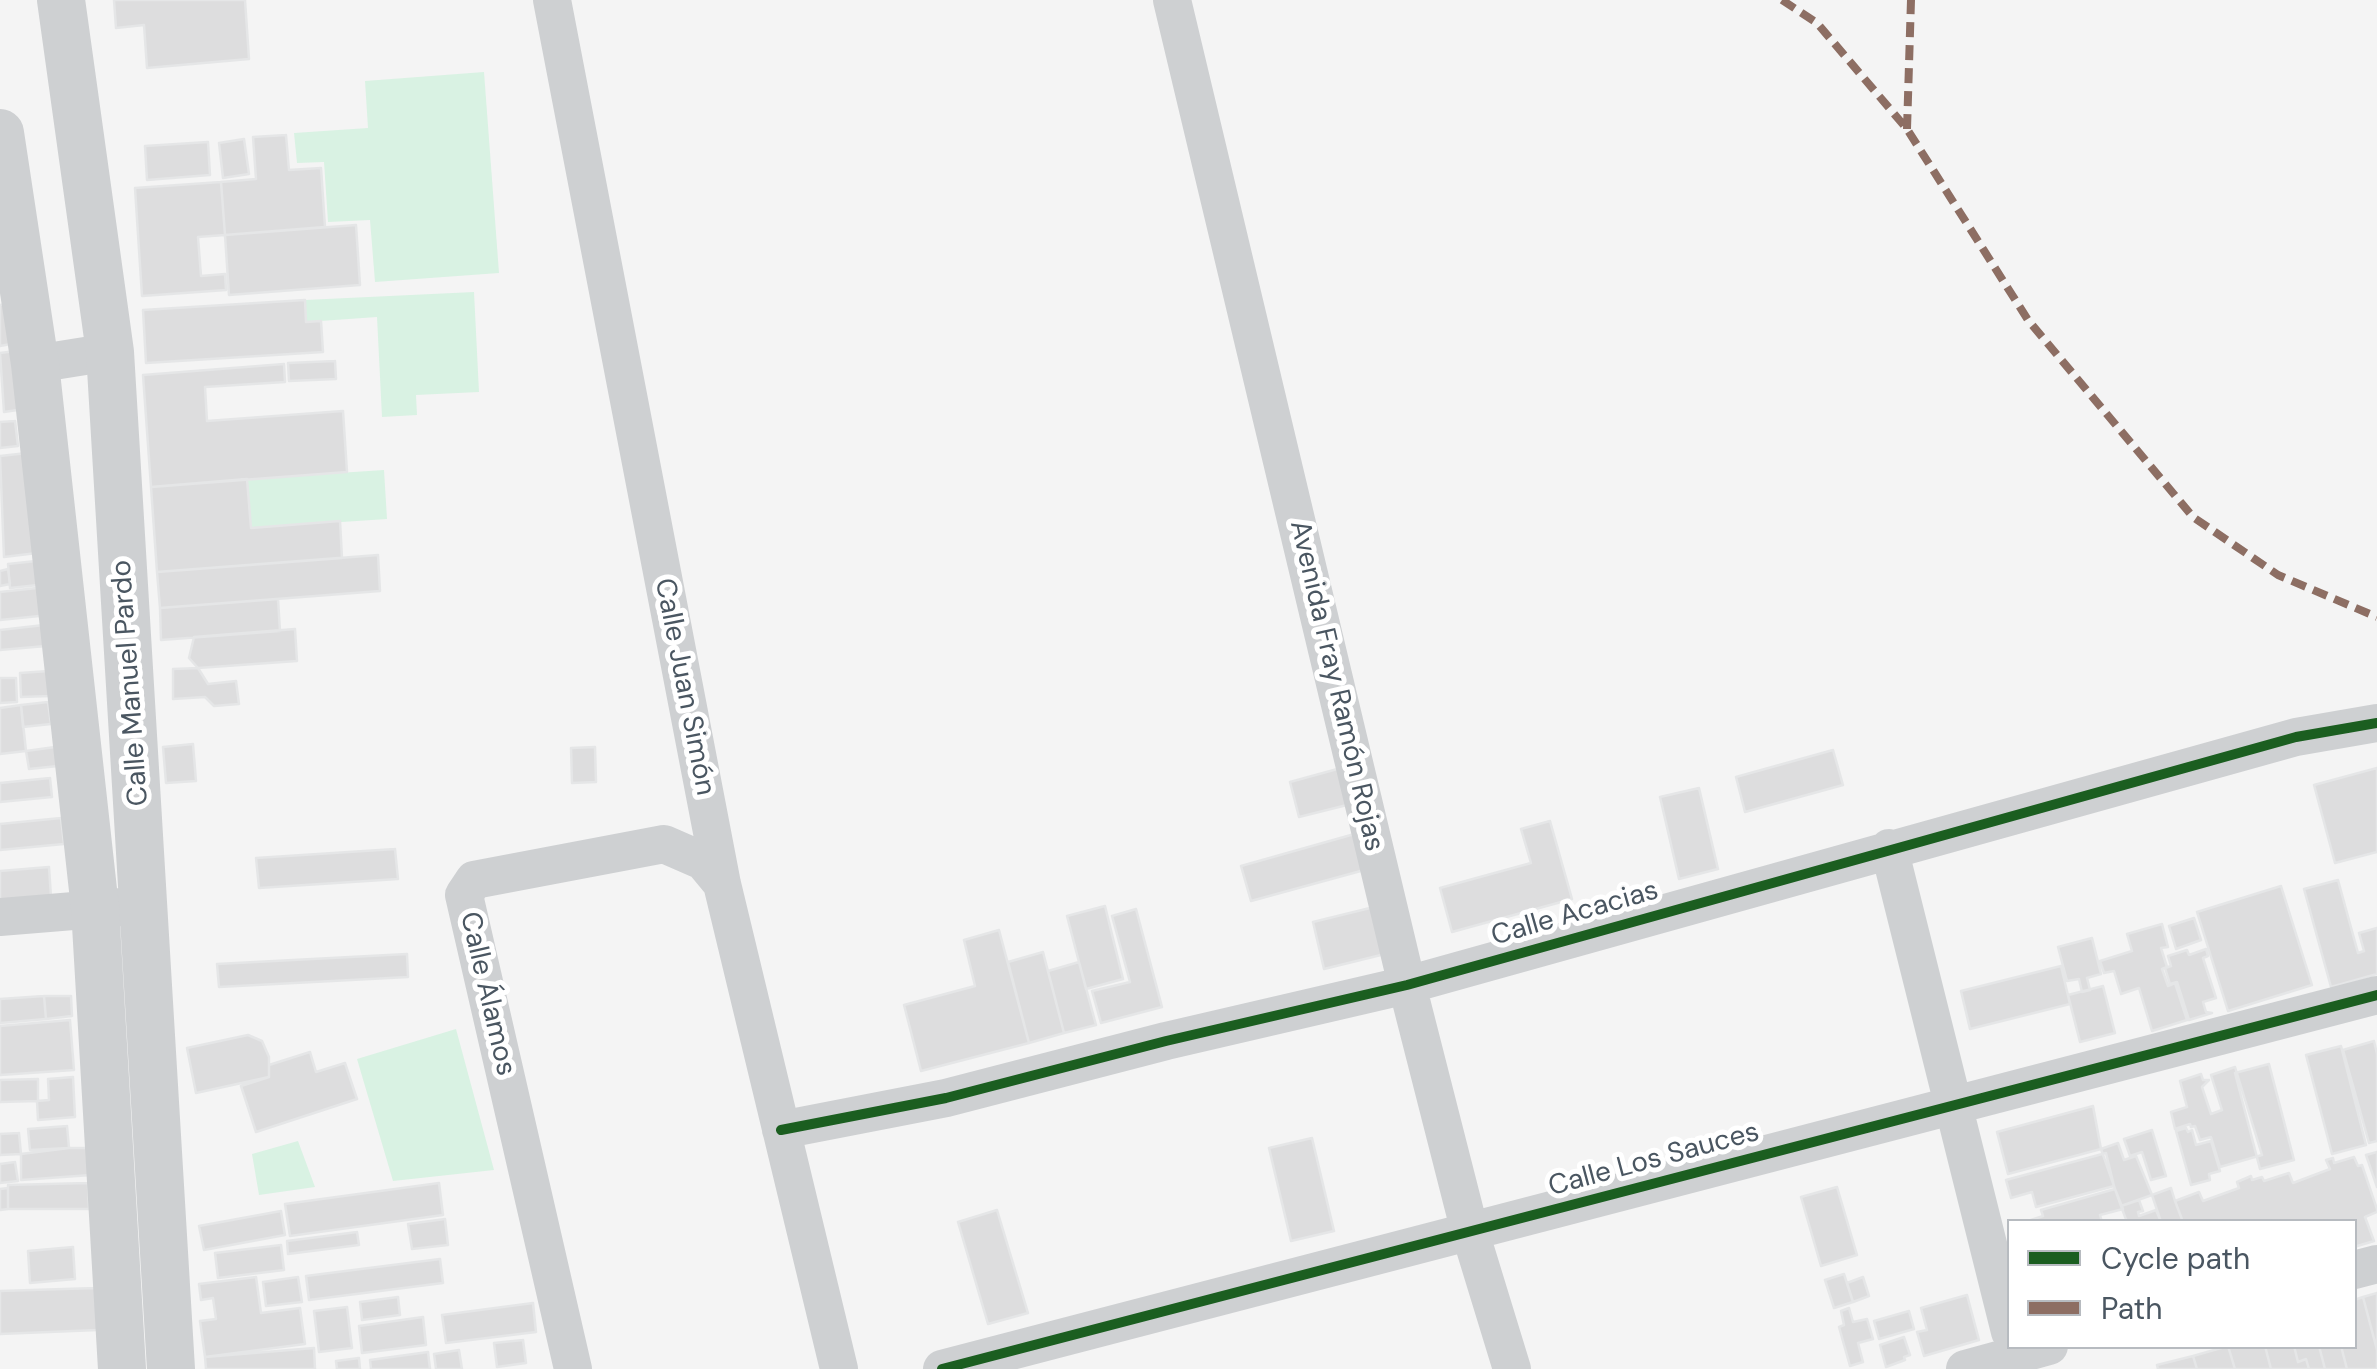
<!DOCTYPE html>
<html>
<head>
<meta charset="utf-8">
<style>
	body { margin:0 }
	#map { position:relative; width:2377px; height:1369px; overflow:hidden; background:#f4f4f4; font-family:"DM Sans",sans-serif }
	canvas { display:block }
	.legend { position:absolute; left:2007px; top:1219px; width:350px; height:130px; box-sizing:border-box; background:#fff; border:2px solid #b7bbc0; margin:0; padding:12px 18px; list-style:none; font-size:30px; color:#4a5661 }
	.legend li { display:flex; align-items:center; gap:20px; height:50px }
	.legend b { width:50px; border:2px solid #b7bbc0 }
</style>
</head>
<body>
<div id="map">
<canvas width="2377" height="1369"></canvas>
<ul class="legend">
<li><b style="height:12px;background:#1b5e20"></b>Cycle path</li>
<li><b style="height:12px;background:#8d6e63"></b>Path</li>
</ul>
</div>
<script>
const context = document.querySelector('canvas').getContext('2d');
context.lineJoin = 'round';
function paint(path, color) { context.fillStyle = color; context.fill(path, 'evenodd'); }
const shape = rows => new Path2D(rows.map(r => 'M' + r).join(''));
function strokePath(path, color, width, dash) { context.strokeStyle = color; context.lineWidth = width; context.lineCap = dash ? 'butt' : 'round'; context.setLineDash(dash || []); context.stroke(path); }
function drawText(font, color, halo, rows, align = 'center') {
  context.font = font + ' "DM Sans",sans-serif'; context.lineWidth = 10; context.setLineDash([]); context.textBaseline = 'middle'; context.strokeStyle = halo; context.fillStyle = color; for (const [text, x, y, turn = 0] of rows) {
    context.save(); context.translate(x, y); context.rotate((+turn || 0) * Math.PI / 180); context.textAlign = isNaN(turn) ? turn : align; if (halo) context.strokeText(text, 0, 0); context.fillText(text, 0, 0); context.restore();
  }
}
paint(shape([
	[484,72,499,273,375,282,370,220,328,222,324,162,297,163,294,133,368,128,365,81],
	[474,292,479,392,416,395,417,415,382,417,377,317,306,322,305,300],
	[384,470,387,519,251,528,247,479],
	[456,1029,494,1170,393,1181,357,1059],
	[298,1141,315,1187,259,1195,252,1154]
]), '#d9f2e3');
const building = shape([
	[114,0,245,0,249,59,147,68,144,25,116,28,114,0],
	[286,135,289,170,321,168,325,227,225,235,221,182,256,179,253,137,286,135],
	[244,139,249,174,223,178,219,143,244,139],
	[208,142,210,175,147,180,145,146,208,142],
	[221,182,225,235,198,237,201,276,225,274,226,290,142,296,135,188,221,182],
	[356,225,360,285,229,295,225,235,356,225],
	[305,300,306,322,321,321,323,352,146,363,143,310,305,300],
	[14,302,22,342,0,346,0,305,14,302],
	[23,350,31,408,4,412,0,353,23,350],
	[335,361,336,379,289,381,288,363,335,361],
	[284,364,285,382,205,387,207,421,343,411,347,472,151,487,143,375,284,364],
	[15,421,18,446,0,448,0,422,15,421],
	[27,453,37,553,4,557,0,456,27,453],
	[247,479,251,528,340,521,342,558,157,572,151,487,247,479],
	[378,555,380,591,160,608,157,572,378,555],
	[36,561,38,585,10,588,8,564,36,561],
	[8,569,10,584,0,586,0,571,8,569],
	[46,587,49,615,0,620,0,592,46,587],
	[278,599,280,631,161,640,160,608,278,599],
	[44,625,46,646,0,650,0,630,44,625],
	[295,629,297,661,198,668,189,658,194,637,295,629],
	[198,668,208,684,236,681,239,704,214,706,205,697,173,699,173,669,198,668],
	[49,671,50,696,21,697,20,673,49,671],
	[0,678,16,678,17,702,0,703,0,678],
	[48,702,51,724,23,727,21,705,48,702],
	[21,705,26,751,0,754,0,708,21,705],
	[193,744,196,781,166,783,163,747,193,744],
	[55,747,58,766,29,769,26,751,55,747],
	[595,747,596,782,572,783,571,748,595,747],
	[1833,750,1843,785,1745,812,1736,777,1833,750],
	[1341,768,1351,804,1299,817,1290,782,1341,768],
	[2377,768,2377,852,2335,863,2314,785,2377,768],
	[50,778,52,797,0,802,0,783,50,778],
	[1699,788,1718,869,1679,879,1660,797,1699,788],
	[61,818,64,844,0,850,0,824,61,818],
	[1550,821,1572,899,1452,932,1440,888,1531,863,1521,829,1550,821],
	[1358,833,1368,869,1251,901,1241,866,1358,833],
	[395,849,398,879,259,888,256,858,395,849],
	[49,867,51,897,0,902,0,871,49,867],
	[2338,880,2358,953,2364,951,2359,933,2377,928,2377,974,2331,987,2304,889,2338,880],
	[2281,886,2312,985,2228,1011,2197,912,2281,886],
	[1105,906,1123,979,1086,989,1067,916,1105,906],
	[1374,907,1385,954,1324,969,1313,922,1374,907],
	[1136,909,1162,1007,1101,1023,1092,991,1130,982,1112,916,1136,909],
	[2194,918,2201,940,2176,949,2169,926,2194,918],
	[2162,924,2168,947,2161,948,2167,967,2162,969,2168,986,2175,983,2187,1020,2152,1031,2139,988,2121,994,2114,971,2104,973,2100,961,2132,951,2127,934,2162,924],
	[999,930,1029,1043,921,1071,904,1005,975,986,964,940,999,930],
	[2092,938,2101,974,2087,978,2090,990,2082,992,2079,979,2067,981,2058,947,2092,938],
	[2206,949,2208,956,2203,958,2216,998,2203,1002,2206,1012,2212,1013,2189,1020,2177,982,2170,984,2165,968,2171,966,2168,956,2187,950,2189,955,2206,949],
	[1043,952,1064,1033,1029,1043,1008,962,1043,952],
	[407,954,408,977,219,987,217,964,407,954],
	[1079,962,1096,1025,1064,1033,1048,971,1079,962],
	[2061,966,2070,1004,1970,1029,1961,991,2061,966],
	[2103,986,2115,1033,2080,1042,2068,995,2103,986],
	[44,996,71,996,72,1016,46,1019,44,996],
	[44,996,46,1019,0,1023,0,999,44,996],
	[70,1020,74,1070,0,1075,0,1026,70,1020],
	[248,1035,262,1041,269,1057,269,1077,196,1093,187,1048,248,1035],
	[2374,1041,2377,1054,2377,1141,2369,1143,2343,1050,2374,1041],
	[2341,1046,2366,1145,2332,1154,2306,1055,2341,1046],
	[310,1052,316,1072,345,1063,357,1099,256,1132,241,1086,269,1077,269,1065,310,1052],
	[2269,1064,2294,1160,2260,1169,2235,1073,2269,1064],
	[2235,1067,2262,1155,2220,1167,2211,1137,2200,1140,2195,1126,2191,1127,2190,1124,2175,1129,2171,1112,2187,1107,2180,1081,2201,1074,2203,1080,2209,1080,2202,1087,2211,1114,2222,1110,2211,1075,2235,1067],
	[73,1077,75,1117,38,1120,37,1101,49,1100,48,1079,73,1077],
	[38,1079,38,1101,0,1102,0,1080,38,1079],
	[2093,1106,2101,1149,2008,1174,1997,1132,2093,1106],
	[67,1126,69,1148,30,1150,28,1129,67,1126],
	[2186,1128,2188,1132,2192,1130,2196,1145,2211,1141,2220,1171,2209,1174,2210,1180,2191,1185,2176,1131,2186,1128],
	[2152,1130,2166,1176,2151,1180,2142,1152,2130,1156,2124,1139,2152,1130],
	[19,1133,21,1154,0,1155,0,1134,19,1133],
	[1312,1138,1334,1231,1291,1241,1269,1148,1312,1138],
	[2118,1143,2124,1160,2136,1156,2152,1195,2121,1206,2101,1149,2118,1143],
	[69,1148,89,1148,91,1175,21,1180,21,1154,69,1148],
	[2377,1152,2377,1187,2366,1155,2377,1152],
	[2106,1153,2114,1186,2036,1207,2032,1192,2011,1198,2006,1180,2106,1153],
	[2354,1157,2358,1166,2362,1165,2377,1209,2377,1212,2365,1217,2374,1241,2354,1247,2354,1222,2183,1222,2175,1201,2199,1192,2203,1201,2239,1188,2237,1182,2251,1176,2252,1180,2262,1177,2264,1181,2289,1173,2293,1183,2330,1169,2326,1160,2333,1158,2334,1163,2354,1157],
	[15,1162,18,1181,0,1183,0,1164,15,1162],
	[88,1183,89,1209,8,1209,8,1185,88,1183],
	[439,1183,443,1215,290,1236,285,1204,439,1183],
	[1837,1187,1857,1255,1821,1266,1801,1197,1837,1187],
	[8,1188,8,1209,0,1210,0,1189,8,1188],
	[2171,1188,2175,1201,2183,1222,2161,1222,2152,1195,2171,1188],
	[2115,1189,2123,1209,2100,1215,2102,1222,2025,1222,2043,1216,2041,1210,2115,1189],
	[2139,1200,2143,1211,2138,1212,2139,1216,2156,1210,2161,1222,2127,1222,2121,1206,2139,1200],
	[997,1210,1028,1313,988,1324,958,1222,997,1210],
	[281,1211,285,1235,204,1250,199,1226,281,1211],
	[445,1219,448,1245,412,1249,408,1224,445,1219],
	[357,1232,359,1245,288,1254,287,1241,357,1232],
	[281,1245,284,1270,218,1278,215,1253,281,1245],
	[73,1247,75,1279,30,1283,28,1251,73,1247],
	[440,1259,443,1283,309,1300,306,1276,440,1259],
	[1844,1274,1853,1302,1834,1308,1825,1280,1844,1274],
	[256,1277,261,1313,300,1308,305,1344,205,1357,200,1321,216,1319,213,1298,201,1300,199,1284,256,1277],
	[298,1277,302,1302,266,1306,263,1282,298,1277],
	[1863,1277,1869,1296,1853,1302,1847,1283,1863,1277],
	[96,1288,98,1330,0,1334,0,1291,96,1288],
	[2377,1293,2377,1350,2363,1297,2377,1293],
	[1967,1295,1979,1340,1924,1356,1917,1332,1927,1330,1921,1308,1967,1295],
	[398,1297,400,1315,362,1320,360,1302,398,1297],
	[2363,1297,2377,1350,2377,1369,2347,1369,2341,1346,2354,1346,2354,1300,2363,1297],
	[533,1303,536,1332,446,1343,442,1315,533,1303],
	[347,1307,352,1348,319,1352,314,1311,347,1307],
	[1849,1308,1853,1322,1867,1319,1873,1339,1858,1343,1863,1362,1850,1366,1839,1327,1844,1325,1841,1311,1849,1308],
	[1909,1311,1914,1329,1879,1339,1874,1321,1909,1311],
	[423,1317,426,1345,362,1353,359,1326,423,1317],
	[1904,1337,1910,1355,1904,1357,1905,1360,1886,1367,1880,1345,1904,1337],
	[523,1340,526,1363,497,1367,494,1343,523,1340],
	[2228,1346,2235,1369,2197,1369,2193,1356,2228,1346],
	[2228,1346,2265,1346,2271,1369,2235,1369,2228,1346],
	[2265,1346,2294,1346,2298,1362,2306,1359,2309,1369,2271,1369,2265,1346],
	[2294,1346,2319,1346,2325,1369,2309,1369,2306,1359,2298,1362,2294,1346],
	[2319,1346,2341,1346,2347,1369,2325,1369,2319,1346],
	[314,1348,315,1369,206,1369,205,1357,314,1348],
	[459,1350,462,1369,436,1369,434,1354,459,1350],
	[428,1352,430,1369,371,1369,370,1360,428,1352],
	[2193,1356,2197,1369,2158,1369,2157,1365,2193,1356],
	[359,1358,360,1369,337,1369,336,1361,359,1358]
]);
paint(building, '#ddddde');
strokePath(building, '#e5e6e7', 2.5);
strokePath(shape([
	[552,0,722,884,839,1369],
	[1172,0,1407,985,1470,1232,1512,1369],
	[35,364,110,352],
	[1889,848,2010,1332],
	[0,917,122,907],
	[781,1130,946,1098,1166,1041,1407,985,2296,737,2377,723],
	[2354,1270,2377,1264],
	[573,1369,464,895,474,880,664,844,703,861,722,884],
	[942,1369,2377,995],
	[1965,1369,2049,1346]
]), '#ced0d2', 38);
strokePath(shape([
	[61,0,110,352,171,1369],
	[0,133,35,364,95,908,122,1369]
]), '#ced0d2', 48);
strokePath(shape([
	[1782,0,1817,23,1907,129,2028,320,2193,517,2278,575,2377,617],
	[1907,129,1911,0]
]), '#8d6e63', 8, [15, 8]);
strokePath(shape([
	[781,1130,946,1098,1166,1041,1407,985,2296,737,2377,723],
	[942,1369,2377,995]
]), '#1b5e20', 10);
drawText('28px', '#4a5661', '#fff', [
	["Calle Manuel Pardo",131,683,-94],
	["Avenida Fray Ramón Rojas",1336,686,77],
	["Calle Juan Simón",684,687,79],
	["Calle Acacias",1575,914,-16],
	["Calle Álamos",487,994,77],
	["Calle Los Sauces",1654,1160,-15]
]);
</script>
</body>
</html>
